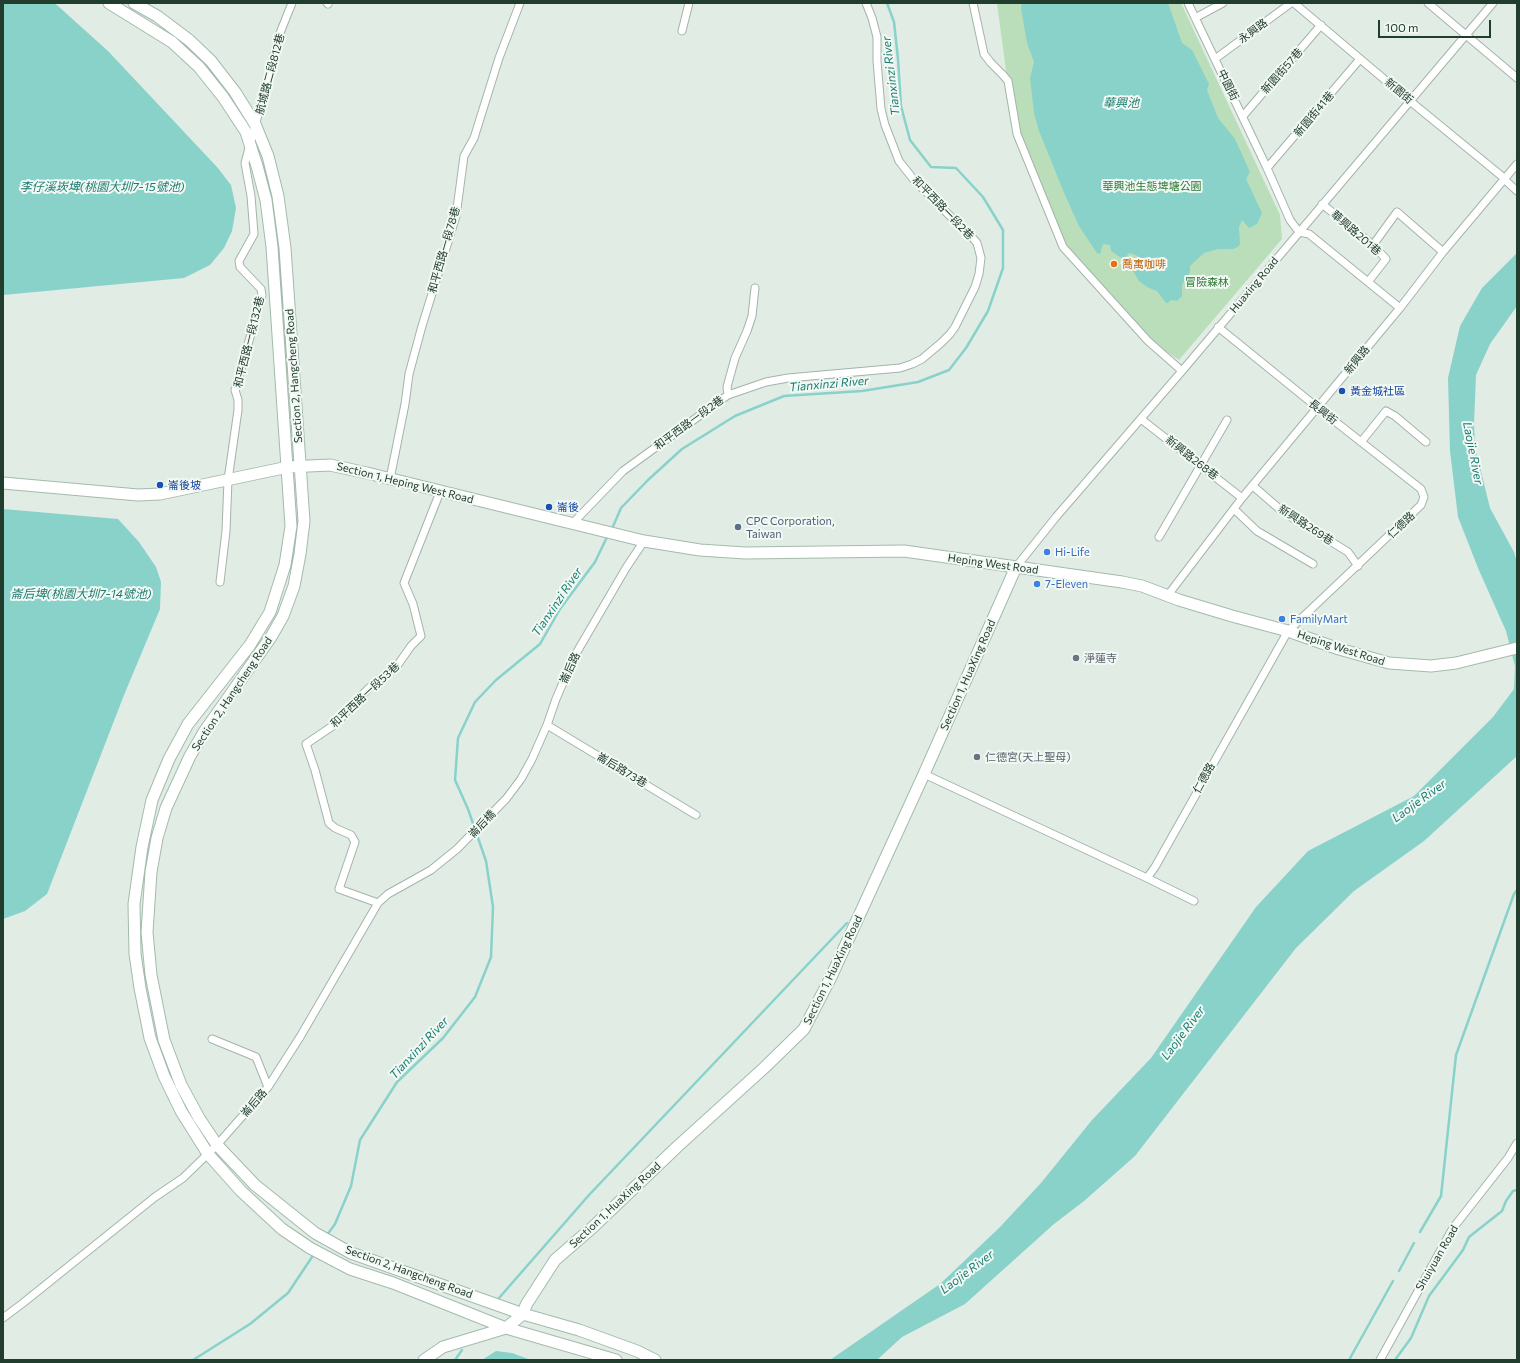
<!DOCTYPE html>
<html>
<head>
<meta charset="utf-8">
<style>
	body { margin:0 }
	#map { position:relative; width:1520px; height:1363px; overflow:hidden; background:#e1ece5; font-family:Commissioner,sans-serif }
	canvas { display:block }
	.frame { position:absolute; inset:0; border:4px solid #213d2e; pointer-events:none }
	.scale { position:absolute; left:1378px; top:20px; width:113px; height:18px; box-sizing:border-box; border:2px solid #213d2e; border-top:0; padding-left:5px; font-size:12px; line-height:14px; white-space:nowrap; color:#213d2e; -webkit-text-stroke:3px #f2f9f4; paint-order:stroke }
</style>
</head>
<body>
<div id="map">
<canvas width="1520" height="1363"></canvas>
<div class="frame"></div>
<div class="scale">100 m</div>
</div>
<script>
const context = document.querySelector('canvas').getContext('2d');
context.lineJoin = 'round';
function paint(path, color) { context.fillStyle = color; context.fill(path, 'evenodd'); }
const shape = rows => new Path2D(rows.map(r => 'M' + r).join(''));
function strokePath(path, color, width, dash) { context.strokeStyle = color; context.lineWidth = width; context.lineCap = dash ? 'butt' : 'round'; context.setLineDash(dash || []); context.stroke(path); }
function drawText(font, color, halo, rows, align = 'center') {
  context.font = font + ' Commissioner,"Noto Sans TC",sans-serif'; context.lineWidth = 4; context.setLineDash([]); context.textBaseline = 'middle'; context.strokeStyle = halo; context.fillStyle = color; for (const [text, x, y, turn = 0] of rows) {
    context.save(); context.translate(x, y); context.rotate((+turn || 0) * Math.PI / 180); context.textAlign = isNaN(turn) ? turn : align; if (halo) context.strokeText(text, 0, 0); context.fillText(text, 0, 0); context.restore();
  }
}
paint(shape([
	[997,3,1181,3,1280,215,1282,239,1179,360,1167,352,1147,335,1074,255,1061,236,1020,136,1012,85,1006,71]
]), '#badeba');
paint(shape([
	[3,3,54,3,58,6,108,51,217,167,231,185,236,208,232,231,224,248,210,265,184,278,3,295],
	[1022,3,1168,3,1182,43,1192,50,1209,84,1207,90,1218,118,1235,139,1250,172,1246,179,1262,213,1257,224,1249,228,1242,220,1239,227,1240,244,1238,247,1233,249,1218,249,1204,253,1190,266,1190,272,1182,285,1182,296,1177,301,1171,300,1168,303,1166,303,1157,291,1147,287,1139,281,1133,271,1138,256,1130,253,1123,259,1111,251,1110,245,1103,244,1100,254,1097,253,1079,226,1065,195,1039,131,1034,113,1030,78,1034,62,1027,43,1021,8],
	[1517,253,1517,306,1490,344,1476,375,1474,423,1475,447,1490,508,1514,552,1517,563,1517,756,1424,841,1354,891,1296,948,1135,1156,1084,1201,1054,1224,965,1304,902,1337,877,1360,830,1360,940,1284,999,1228,1041,1183,1092,1120,1151,1058,1256,907,1308,851,1414,796,1493,717,1514,689,1515,666,1506,631,1478,568,1458,517,1450,451,1448,378,1460,326,1482,288],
	[3,509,118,519,139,542,156,567,161,582,160,609,124,695,47,894,25,911,3,919],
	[496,1351,512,1353,531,1360,482,1360]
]), '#88d2ca');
strokePath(shape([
	[611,531,621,508,648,480,682,449,735,416,784,396,862,391,918,382,949,370,966,348,988,311,1003,268,1003,230,983,197,956,168,931,167,910,140,901,106,898,59,894,22,887,3],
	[1420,1232,1441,1196,1456,1055,1514,894,1517,890],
	[327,1235,335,1224,351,1186,360,1140,397,1082,443,1038,475,997,491,957,493,907,486,861,468,809,455,780,458,738,475,702,496,680,540,644,560,609,595,562,608,535],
	[1399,1271,1414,1243],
	[499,1298,589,1195,847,923],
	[193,1360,250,1324,288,1293,314,1254],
	[455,1360,462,1350],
	[1349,1360,1393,1281],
	[1395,1360,1411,1338,1429,1296,1463,1250,1469,1237,1502,1211,1506,1201,1513,1191,1517,1190]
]), '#88d2ca', 2.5);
const street = shape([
	[327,3,328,4],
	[973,3,984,54,991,63,1003,75,1008,81,1017,134,1063,247,1148,341,1182,371],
	[1188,3,1267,168,1290,220,1299,232,1309,234,1400,308],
	[1294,3,1410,101,1504,178],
	[1428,3,1517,78],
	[1195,18,1223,3],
	[682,31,689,3],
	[1215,59,1291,3],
	[1243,116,1321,25],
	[1267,168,1360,59],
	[1504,179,1517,191],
	[1322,204,1373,245,1386,259,1368,282],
	[1373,245,1397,212,1443,252],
	[728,395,727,387,735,358,747,331,752,316,755,288],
	[1141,419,1242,498],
	[1361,442,1386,411,1395,416,1426,442],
	[390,479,405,404,409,374,422,326,456,216,464,156,474,138,499,58,520,3],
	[1253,486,1283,512,1348,552,1358,566],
	[1234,509,1257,531,1313,564],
	[572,524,623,471,728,395,766,382,788,378,900,368,912,364,922,359,941,343,950,334,955,327,975,287,979,274,981,258,977,243,966,230,961,227,914,180,899,161,885,125,881,109,877,61,877,37,872,18,866,3],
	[1159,537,1227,420],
	[1016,567,1056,517,1182,371,1493,3],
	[220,582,226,531,228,480,238,410,238,400,235,390,262,295,261,289,240,267,239,261,254,234,251,196,245,163,280,33,292,3],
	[1168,595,1242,498,1400,308,1443,252,1517,164],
	[547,725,696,815],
	[924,774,1147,878,1155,867,1288,631,1421,505,1424,497,1421,489,1318,408,1218,327],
	[1147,878,1194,901],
	[378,903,339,889,355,842,351,835,335,828,329,823,315,770,306,744,337,723,351,706,369,688,397,666,411,646,421,636,413,604,404,583,440,492],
	[212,1039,256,1057,268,1087],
	[3,1318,23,1303,155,1197,183,1178,217,1145,268,1087,300,1037,378,903,388,894,431,870,457,849,506,799,521,779,532,759,547,725,556,699,574,657,626,568,644,541],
	[1380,1360,1453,1228,1508,1158,1517,1143]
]);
const secondary = shape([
	[109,3,172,42,199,67,223,97,246,132,257,166,266,200,272,247,291,526,285,565,270,612,250,645,188,724,169,759,152,800,142,847,134,904,135,954,140,988,150,1038,164,1076,181,1111,208,1154,241,1191,282,1229,310,1248,350,1269,393,1283,506,1328,616,1360],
	[134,3,157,16,189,40,211,61,235,92,255,124,268,156,278,196,285,248,304,521,300,554,294,586,283,616,271,637,204,732,190,756,166,808,157,838,151,872,147,932,151,975,164,1040,181,1085,199,1118,217,1145,255,1185,315,1233,351,1253,523,1314,579,1330,637,1351,655,1360],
	[3,483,138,495,160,494,288,467,330,465,367,473,644,541,700,550,745,553,904,551,1122,582,1142,586,1179,600,1232,616,1288,631,1339,649,1389,663,1431,666,1456,663,1517,648],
	[424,1360,443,1347,506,1328,523,1314,526,1305,555,1260,593,1227,678,1146,764,1068,804,1029,831,977,924,774,1016,567]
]);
strokePath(street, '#a4b4aa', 9);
strokePath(secondary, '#a3bbac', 13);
strokePath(street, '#fff', 7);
strokePath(secondary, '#fff', 11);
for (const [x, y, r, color] of [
	[1114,264,4,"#e8710a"],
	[1342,391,4,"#1a4fb4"],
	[160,485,4,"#1a4fb4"],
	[549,507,4,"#1a4fb4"],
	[738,527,4,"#5c6f8a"],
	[1047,552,4,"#3f7fe0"],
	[1037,584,4,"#3f7fe0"],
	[1282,619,4,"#3f7fe0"],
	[1076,658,4,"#6b7280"],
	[977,757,4,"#6b7280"]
]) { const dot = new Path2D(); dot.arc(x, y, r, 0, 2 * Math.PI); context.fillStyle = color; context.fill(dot); strokePath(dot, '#f2f9f4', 1.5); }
drawText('11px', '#213d2e', '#f2f9f4', [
	["永興路",1253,31,-36],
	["新園街57巷",1282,71,-49],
	["航城路二段812巷",270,74,-75],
	["中園街",1228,85,64],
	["新園街",1399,91,40],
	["新園街41巷",1314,114,-50],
	["和平西路一段2巷",943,208,46],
	["華興路201巷",1356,233,41],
	["和平西路一段78巷",444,250,-74],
	["Huaxing Road",1254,285,-50],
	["和平西路一段132巷",249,342,-76],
	["新興路",1357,360,-51],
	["Section 2, Hangcheng Road",294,376,-94],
	["長興街",1323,412,38],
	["和平西路一段2巷",689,423,-36],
	["新興路268巷",1192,458,38],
	["Section 1, Heping West Road",405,483,14],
	["新興路269巷",1306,525,33],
	["仁德路",1401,525,-43],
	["Heping West Road",993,564,8],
	["Heping West Road",1341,648,18],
	["崙后路",570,668,-65],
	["Section 1, HuaXing Road",968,675,-66],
	["Section 2, Hangcheng Road",232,694,-56],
	["和平西路一段53巷",365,695,-43],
	["崙后路73巷",622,770,31],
	["仁德路",1204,778,-61],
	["崙后橋",482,824,-46],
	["Section 1, HuaXing Road",833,970,-64],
	["崙后路",254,1103,-49],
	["Section 1, HuaXing Road",615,1205,-43],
	["Shuiyuan Road",1437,1258,-60],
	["Section 2, Hangcheng Road",409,1272,20]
]);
drawText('11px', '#2b7534', '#f2f9f4', [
	["華興池生態埤塘公園",1152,186],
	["冒險森林",1207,282]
]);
drawText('11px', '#c56008', '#f2f9f4', [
	["喬寓咖啡",1122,264]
], 'left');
drawText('11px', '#164399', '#f2f9f4', [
	["黃金城社區",1350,391],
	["崙後坡",168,485],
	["崙後",557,507]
], 'left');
drawText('11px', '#4e5e75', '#f2f9f4', [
	["CPC Corporation,",746,521],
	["Taiwan",746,534]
], 'left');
drawText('11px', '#366cbe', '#f2f9f4', [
	["Hi-Life",1055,552],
	["7-Eleven",1045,584],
	["FamilyMart",1290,619]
], 'left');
drawText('11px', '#5b616d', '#f2f9f4', [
	["淨蓮寺",1084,658],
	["仁德宮(天上聖母)",985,757]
], 'left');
drawText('italic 12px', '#1a7b71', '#f2f9f4', [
	["Tianxinzi River",891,76,-97],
	["華興池",1121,103],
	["李仔溪崁埤(桃園大圳7-15號池)",102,187],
	["Tianxinzi River",829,384,-5],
	["Laojie River",1473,453,79],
	["崙后埤(桃園大圳7-14號池)",81,594],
	["Tianxinzi River",557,602,-56],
	["Laojie River",1419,801,-36],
	["Laojie River",1183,1033,-53],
	["Tianxinzi River",419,1048,-47],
	["Laojie River",967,1272,-37]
]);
</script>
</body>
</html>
